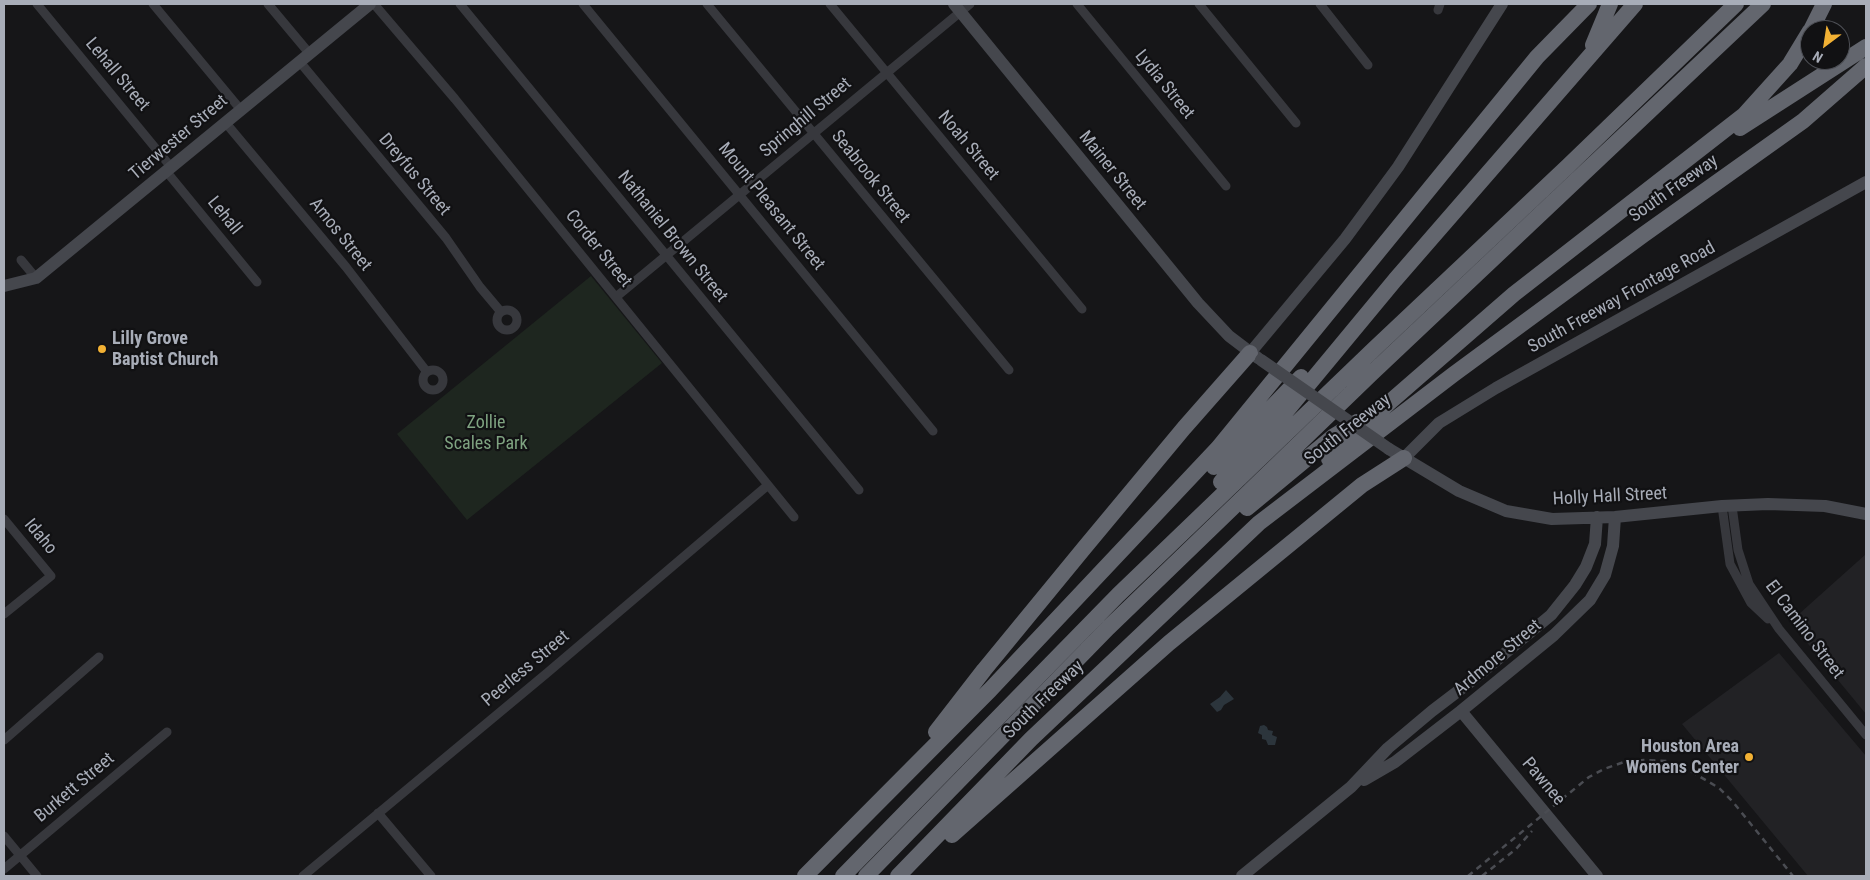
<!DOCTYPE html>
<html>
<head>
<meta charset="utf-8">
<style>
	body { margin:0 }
	#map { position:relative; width:1870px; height:880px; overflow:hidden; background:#161618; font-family:"Roboto Condensed",sans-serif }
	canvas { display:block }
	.frame { position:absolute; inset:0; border:5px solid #a8adb8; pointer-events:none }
	.north { position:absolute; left:1800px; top:20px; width:50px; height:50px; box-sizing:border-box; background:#111113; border:1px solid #4d4f55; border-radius:50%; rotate:211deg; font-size:14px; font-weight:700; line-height:20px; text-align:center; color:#a8adb8 }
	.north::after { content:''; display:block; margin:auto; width:18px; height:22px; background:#f2b134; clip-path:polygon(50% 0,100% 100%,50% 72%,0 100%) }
</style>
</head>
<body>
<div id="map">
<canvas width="1870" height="880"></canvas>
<div class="frame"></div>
<div class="north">N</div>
</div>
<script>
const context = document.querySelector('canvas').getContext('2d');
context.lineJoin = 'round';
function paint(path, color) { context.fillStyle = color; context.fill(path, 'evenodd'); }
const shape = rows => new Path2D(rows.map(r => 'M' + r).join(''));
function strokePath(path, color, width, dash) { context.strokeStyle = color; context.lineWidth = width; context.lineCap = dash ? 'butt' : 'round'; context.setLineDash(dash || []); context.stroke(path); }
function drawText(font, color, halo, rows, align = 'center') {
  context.font = font + ' "Roboto Condensed",sans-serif'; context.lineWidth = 4.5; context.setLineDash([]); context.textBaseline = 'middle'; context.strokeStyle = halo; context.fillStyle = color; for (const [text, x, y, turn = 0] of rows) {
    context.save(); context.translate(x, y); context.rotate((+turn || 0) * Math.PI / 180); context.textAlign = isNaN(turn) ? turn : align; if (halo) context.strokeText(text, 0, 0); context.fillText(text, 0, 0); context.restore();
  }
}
paint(shape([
	[1866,554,1866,714,1790,622],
	[1779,653,1866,756,1866,876,1808,876,1682,724]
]), '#222225');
paint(shape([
	[591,276,662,363,467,520,397,434]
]), '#1e261f');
paint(shape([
	[1226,690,1234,699,1224,705,1221,710,1217,712,1210,704,1220,697],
	[1264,725,1267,727,1268,730,1273,731,1272,735,1277,737,1275,745,1268,745,1266,740,1262,739,1262,735,1258,733,1260,726]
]), '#2c353c');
strokePath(shape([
	[37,4,171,167],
	[153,4,241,110],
	[268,4,309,53],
	[374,4,455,99,794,517],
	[460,4,859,490],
	[583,4,933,431],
	[707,4,1009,370],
	[830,4,1082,309],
	[1077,4,1226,186],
	[1199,4,1296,123],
	[1320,4,1368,65],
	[1438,10,1440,4],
	[299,61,446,238,480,287,501,312],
	[225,122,346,267,427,372],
	[166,171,257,282],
	[21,260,36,278],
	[616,297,970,4],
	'497 320a10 10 0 1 1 20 0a10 10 0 1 1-20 0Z',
	'423 380a10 10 0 1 1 20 0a10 10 0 1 1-20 0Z',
	[1722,506,1730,564,1751,603,1768,619],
	[1732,506,1738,550,1749,584,1779,629,1866,735],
	[4,519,51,576,4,614],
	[4,740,99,657],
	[378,813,431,876],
	[4,836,37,876],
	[4,869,167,732],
	[303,876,547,673,768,485]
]), '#37383d', 9);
strokePath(shape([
	[954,4,1198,303,1229,336,1258,358],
	[4,286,36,278,370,4],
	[1250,353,1345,239,1398,167,1502,4],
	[1389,449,1459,491,1506,511,1552,519,1615,517,1722,506,1768,504,1825,506,1866,514],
	[1404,458,1439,423,1496,388,1866,182],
	[1461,711,1597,876],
	[1364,780,1395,762,1461,711,1554,635,1590,600,1605,575,1613,546,1615,517],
	[1242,876,1351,787,1388,748,1432,711,1474,679,1551,615,1575,585,1586,567,1595,544,1597,517]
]), '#45474d', 12);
strokePath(shape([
	[1811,30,1824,4],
	[1593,45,1610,4],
	[1740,128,1866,47],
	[1329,459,1391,401,1514,294,1744,115,1790,64,1810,31],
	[1214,467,1301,377],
	[1221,482,1284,414,1395,280,1635,4],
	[1247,508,1334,436,1357,422],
	[936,732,984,670,1085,547,1184,428,1250,353],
	[952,835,1169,643,1362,485,1404,458],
	[805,876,990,690,1218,448,1537,57,1589,4],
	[843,876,1118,595,1374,349,1568,166,1736,4],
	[866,876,1108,628,1371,374,1763,4],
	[898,876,1031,739,1259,523,1454,374,1643,235,1803,121,1866,66]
]), '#63666e', 16);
strokePath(shape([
	[1468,876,1589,777,1604,769,1624,762,1644,760,1667,761,1687,769,1719,788,1733,802,1793,876],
	[1482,876,1516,849,1532,831]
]), '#4a4c52', 2.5, [6, 5]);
strokePath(shape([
	[1261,360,1389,449]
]), '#45474d', 12);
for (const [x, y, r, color] of [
	[102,349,5,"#f2b134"],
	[1749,757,5,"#f2b134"]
]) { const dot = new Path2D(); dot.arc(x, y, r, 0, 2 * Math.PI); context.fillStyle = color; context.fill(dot); strokePath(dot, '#111113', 2); }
drawText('18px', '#a8adb8', '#111113', [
	["Lehall Street",117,75,50],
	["Lydia Street",1164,85,51],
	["Springhill Street",806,118,-40],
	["Tierwester Street",179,138,-40],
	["Noah Street",968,146,50],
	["Mainer Street",1112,171,51],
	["Dreyfus Street",414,175,50],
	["Seabrook Street",870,177,51],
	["South Freeway",1674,189,-35],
	["Mount Pleasant Street",771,207,51],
	["Lehall",224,216,51],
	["Amos Street",340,235,51],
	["Nathaniel Brown Street",672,237,51],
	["Corder Street",598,249,51],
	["South Freeway Frontage Road",1622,298,-29],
	["South Freeway",1348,430,-38],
	["Holly Hall Street",1610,497,-3],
	["Idaho",40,537,50],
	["El Camino Street",1804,630,53],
	["Ardmore Street",1498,658,-40],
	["Peerless Street",526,669,-40],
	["South Freeway",1044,700,-44],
	["Pawnee",1543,782,50],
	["Burkett Street",75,788,-40]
]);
drawText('bold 18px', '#a8adb8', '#111113', [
	["Lilly Grove",112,339],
	["Baptist Church",112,360],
	["Houston Area",1739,747,"right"],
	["Womens Center",1739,768,"right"]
], 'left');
drawText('18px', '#7fa381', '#111113', [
	["Zollie",486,423],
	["Scales Park",486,444]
]);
</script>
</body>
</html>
